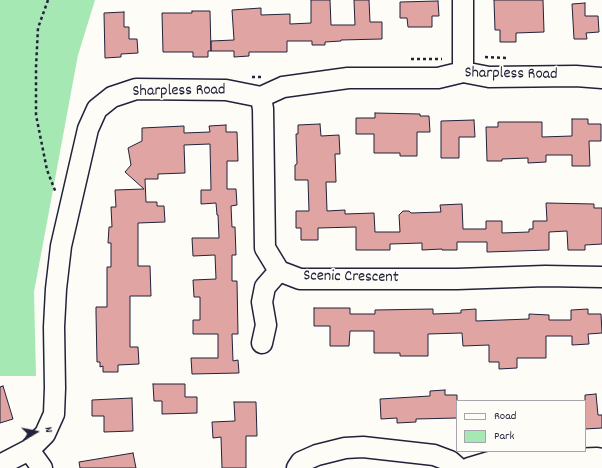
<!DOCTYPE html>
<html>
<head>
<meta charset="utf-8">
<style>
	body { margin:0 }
	#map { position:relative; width:602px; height:468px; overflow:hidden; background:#fdfcf7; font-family:Dekko,sans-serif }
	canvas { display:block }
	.legend { position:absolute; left:456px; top:400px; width:130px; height:52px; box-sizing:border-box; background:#fdfcf7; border:1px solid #a5a5ac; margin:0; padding:5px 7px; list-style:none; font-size:12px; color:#22223b }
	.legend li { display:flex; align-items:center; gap:8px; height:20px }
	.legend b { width:20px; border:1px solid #a5a5ac }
	.north { position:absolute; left:16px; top:412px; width:40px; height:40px; -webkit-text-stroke:3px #fdfcf7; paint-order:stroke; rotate:80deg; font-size:11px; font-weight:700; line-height:16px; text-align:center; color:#22223b }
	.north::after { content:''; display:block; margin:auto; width:14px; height:18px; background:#22223b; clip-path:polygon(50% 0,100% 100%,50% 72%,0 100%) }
</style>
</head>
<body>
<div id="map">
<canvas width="602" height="468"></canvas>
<ul class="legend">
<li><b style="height:5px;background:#fdfcf7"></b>Road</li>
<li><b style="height:11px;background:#a5e8b3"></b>Park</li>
</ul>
<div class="north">N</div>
</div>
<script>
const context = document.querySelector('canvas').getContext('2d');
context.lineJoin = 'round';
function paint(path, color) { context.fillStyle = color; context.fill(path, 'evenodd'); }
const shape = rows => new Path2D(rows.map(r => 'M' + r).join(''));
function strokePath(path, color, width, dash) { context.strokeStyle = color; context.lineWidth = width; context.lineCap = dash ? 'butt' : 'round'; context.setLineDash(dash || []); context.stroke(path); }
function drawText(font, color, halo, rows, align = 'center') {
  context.font = font + ' Dekko,sans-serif'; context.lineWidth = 3.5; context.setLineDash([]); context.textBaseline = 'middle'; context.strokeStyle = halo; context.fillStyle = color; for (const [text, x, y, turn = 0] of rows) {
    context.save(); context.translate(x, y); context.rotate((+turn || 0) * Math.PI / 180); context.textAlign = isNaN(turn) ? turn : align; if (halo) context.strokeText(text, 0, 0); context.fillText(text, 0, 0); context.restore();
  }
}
paint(shape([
	[0,0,95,0,78,55,34,292,36,376,0,376]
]), '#a5e8b3');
const building = shape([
	[311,0,330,0,331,25,355,25,354,0,369,0,370,22,382,22,382,39,341,40,341,41,325,42,325,45,312,45,312,41,287,41,287,52,249,52,249,56,234,57,234,51,211,51,211,41,234,40,232,10,261,8,261,15,290,14,290,24,311,23,311,0],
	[494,0,543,0,544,32,516,33,516,42,500,42,500,30,495,30,494,0],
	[438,1,439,16,432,16,432,27,408,27,407,18,400,18,400,2,438,1],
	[585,3,585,16,598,16,599,32,586,33,587,39,574,39,572,4,585,3],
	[192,11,210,11,211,51,208,51,208,57,193,57,193,52,163,52,162,13,192,13,192,11],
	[124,12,124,27,129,27,129,39,137,39,138,53,121,54,121,57,105,58,104,13,124,12],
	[375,113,420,114,420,116,429,116,430,132,417,132,417,156,400,156,400,153,374,153,374,134,356,134,356,118,375,118,375,113],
	[572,119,588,119,588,124,601,124,601,141,589,141,590,166,572,166,572,155,546,155,546,162,528,163,528,158,502,159,502,161,487,161,486,127,498,127,498,122,542,122,542,137,572,136,572,119],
	[474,120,475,137,459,137,459,158,441,158,441,121,474,120],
	[320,124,321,136,339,135,340,154,335,154,336,182,326,182,327,211,345,210,345,214,374,213,375,232,400,232,399,215,403,211,409,211,411,213,441,212,440,205,462,204,463,229,486,229,486,221,502,221,502,233,529,232,529,229,533,229,533,221,547,221,546,203,594,204,594,208,602,208,602,244,585,245,585,250,568,250,567,231,549,232,549,250,487,252,487,242,457,242,457,250,442,250,442,249,422,250,422,243,390,244,390,250,356,250,356,227,318,228,318,240,301,240,301,228,296,228,296,211,309,211,308,180,295,180,295,165,297,164,296,134,298,134,298,125,320,124],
	[226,125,226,132,237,132,238,161,227,161,227,189,236,189,237,205,231,206,232,227,235,227,236,255,232,255,232,281,237,281,238,334,232,334,233,361,238,360,239,373,192,374,191,358,218,358,218,334,193,334,193,320,200,320,200,297,194,297,193,280,216,279,215,255,193,256,192,238,219,238,218,215,217,215,216,203,201,204,201,190,211,190,210,144,184,145,185,173,158,174,158,179,145,179,146,202,157,202,157,206,164,206,165,222,138,223,138,266,150,266,151,296,130,296,130,347,138,347,139,364,118,365,118,372,103,372,103,366,100,367,100,362,97,362,96,313,96,307,107,307,107,267,111,267,111,243,108,243,109,227,112,227,111,207,116,207,115,190,144,189,125,172,131,165,128,148,142,141,142,128,184,126,184,133,210,132,209,126,226,125],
	[314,308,350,308,350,314,375,314,375,310,433,309,433,314,461,313,461,310,476,309,476,321,529,319,529,314,549,315,549,320,571,320,571,310,588,309,588,314,601,314,602,333,588,334,589,344,572,345,572,336,546,336,546,358,517,358,517,368,499,369,499,362,489,362,489,345,463,346,462,333,428,334,428,356,400,356,400,353,374,353,374,331,350,331,349,346,330,346,330,326,314,326,314,308],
	[153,384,185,384,185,397,197,397,197,413,162,414,162,401,154,401,153,384],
	[3,386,13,419,0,423,0,387,3,386],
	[445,390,445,395,457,395,457,418,416,419,416,422,397,423,397,418,381,419,380,399,430,396,430,391,445,390],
	[596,394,598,415,602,415,602,428,585,429,585,395,596,394],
	[132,398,133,431,104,432,104,416,92,416,92,400,132,398],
	[234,402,256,402,257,436,246,436,246,468,222,468,221,437,213,438,212,422,235,421,234,402],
	[133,453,136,468,80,468,79,462,133,453]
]);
paint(building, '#e0a5a3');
strokePath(building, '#22223b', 1);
const minor = shape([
	[463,72,463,0],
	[261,97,263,109,265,248,279,271,300,279,457,279,545,276,602,277],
	[262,343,266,325,262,302,265,287,279,271],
	[29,450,42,468],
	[0,465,29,450,45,434,54,414,55,388,54,327,56,289,61,246,88,129,97,109,112,97,136,89,226,90,261,97,283,87,348,78,438,78,463,72,489,77,576,76,602,78],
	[297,468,301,462,317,455,345,448,363,447,434,455,450,461,458,468],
	[469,468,489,462,597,458,602,459]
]);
strokePath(minor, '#22223b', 23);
strokePath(shape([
	[48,0,38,28,36,67,36,115,47,170,56,193],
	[485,57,508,58],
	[411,59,442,59],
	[252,77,263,77]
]), '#22223b', 2.5, [3, 3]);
strokePath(minor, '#fdfcf7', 20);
drawText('16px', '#22223b', '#fdfcf7', [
	["Sharpless Road",511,75,1],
	["Sharpless Road",179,92,-1],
	["Scenic Crescent",351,278,1]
]);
</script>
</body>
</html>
